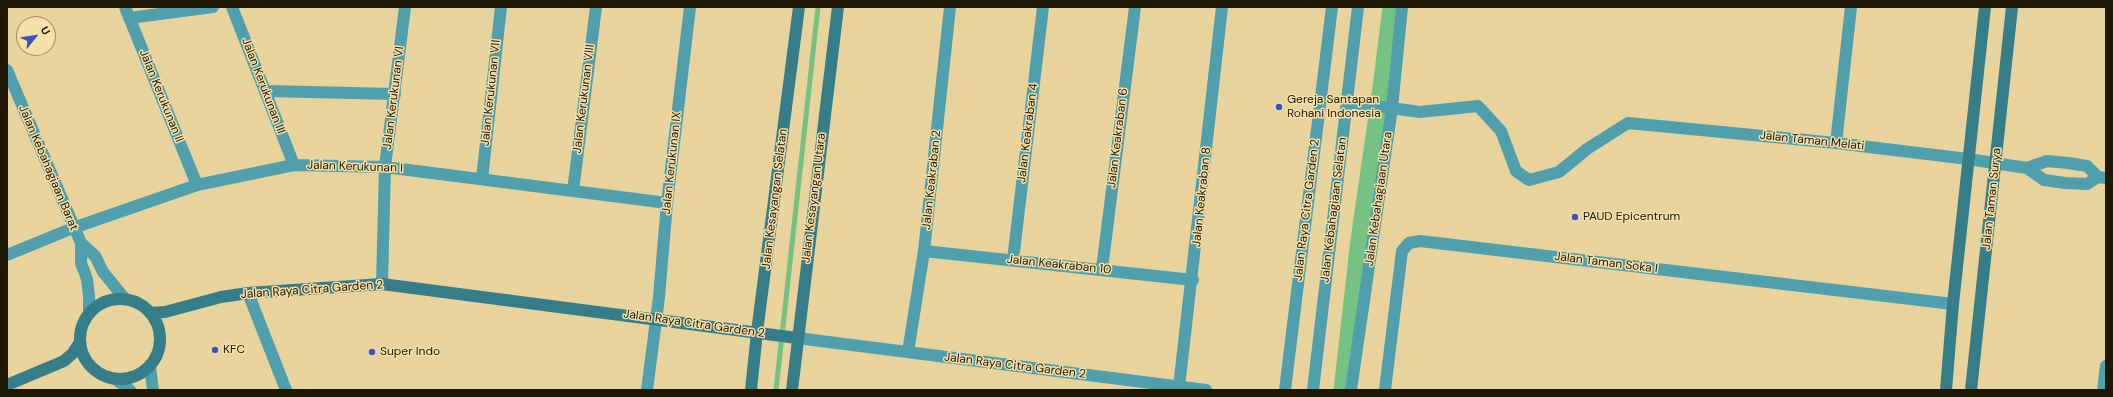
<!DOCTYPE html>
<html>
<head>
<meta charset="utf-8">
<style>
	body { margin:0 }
	#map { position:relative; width:2113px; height:397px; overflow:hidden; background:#e8d39d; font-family:"DM Sans",sans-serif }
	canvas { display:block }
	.frame { position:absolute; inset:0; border:8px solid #1f1703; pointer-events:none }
	.north { position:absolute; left:16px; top:16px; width:40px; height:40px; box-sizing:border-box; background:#f6e0aa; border:1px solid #a09067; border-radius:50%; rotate:60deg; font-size:11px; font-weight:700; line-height:16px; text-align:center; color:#1f1703 }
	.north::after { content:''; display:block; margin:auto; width:14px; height:18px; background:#3652c4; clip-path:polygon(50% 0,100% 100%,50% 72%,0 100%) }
</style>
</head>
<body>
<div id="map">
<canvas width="2113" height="397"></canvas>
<div class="frame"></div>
<div class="north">U</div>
</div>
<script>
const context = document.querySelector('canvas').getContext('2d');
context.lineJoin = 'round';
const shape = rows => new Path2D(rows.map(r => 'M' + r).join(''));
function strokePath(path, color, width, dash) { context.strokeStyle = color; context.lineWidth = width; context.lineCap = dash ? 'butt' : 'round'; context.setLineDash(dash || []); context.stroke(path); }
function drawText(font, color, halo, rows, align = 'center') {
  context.font = font + ' "DM Sans",sans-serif'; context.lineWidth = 3; context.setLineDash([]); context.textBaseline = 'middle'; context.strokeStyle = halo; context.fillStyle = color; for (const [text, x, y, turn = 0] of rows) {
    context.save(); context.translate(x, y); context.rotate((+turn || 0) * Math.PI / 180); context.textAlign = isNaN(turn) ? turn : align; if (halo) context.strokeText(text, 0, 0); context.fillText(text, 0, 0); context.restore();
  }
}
strokePath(shape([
	[776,390,818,7]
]), '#75c282', 5);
strokePath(shape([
	[1342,390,1359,240,1381,88,1391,7]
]), '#75c282', 17);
strokePath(shape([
	[125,7,197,185],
	[232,7,294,165],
	[129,18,213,7],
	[7,70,81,243,95,256,103,272,125,299],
	[266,91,395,94],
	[1347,102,1420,112,1478,106,1501,131,1516,171,1529,180,1559,172,1587,149,1628,123,1836,143,1968,159,2027,168,2044,180,2065,183,2087,184,2098,177],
	[1836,143,1851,7],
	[2027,168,2047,161,2068,163,2087,166,2098,177,2106,178],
	[482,179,501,7],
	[573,191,596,7],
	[81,243,81,263,87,279,89,296,89,313],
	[924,251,1193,280],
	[7,255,73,228,197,185,294,165,385,167,667,203],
	[1013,260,1043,7],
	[1102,269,1135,7],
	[382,284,385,167,405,7],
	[248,293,286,390],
	[797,338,1206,390],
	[908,352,924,251,950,7],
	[150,367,153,390],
	[115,379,130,390],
	[1179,387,1222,7],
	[647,390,659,297,667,203,690,7],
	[1285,390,1332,7],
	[1313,390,1358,7],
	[1351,390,1392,108,1402,7],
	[1385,390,1402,251,1409,243,1420,241,1953,304],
	[2103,390,2106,366]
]), '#4fa0ac', 12);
strokePath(shape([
	'80 339a40 40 0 1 1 80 0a40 40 0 1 1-80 0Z',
	[150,313,165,312,221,297,248,293,382,284,797,338],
	[7,385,64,361,73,353,80,342],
	[751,390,757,332,799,7],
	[792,390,838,7],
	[1946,390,1953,304,1985,7],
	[1971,390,2012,7]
]), '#357e89', 12);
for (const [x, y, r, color] of [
	[1279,107,4,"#3652c4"],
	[1575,217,4,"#3652c4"],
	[215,350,4,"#3652c4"],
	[372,352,4,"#3652c4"]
]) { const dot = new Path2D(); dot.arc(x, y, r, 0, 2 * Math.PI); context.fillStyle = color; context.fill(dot); strokePath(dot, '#f6e0aa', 1.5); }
drawText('12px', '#1f1703', '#f6e0aa', [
	["Jalan Kerukunan III",263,86,69],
	["Jalan Kerukunan VII",491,93,-84],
	["Jalan Kerukunan II",161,96,68],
	["Jalan Kerukunan VI",394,98,-83],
	["Jalan Kerukunan VIII",584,99,-83],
	["Jalan Keakraban 4",1028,133,-83],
	["Jalan Keakraban 6",1118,138,-83],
	["Jalan Taman Melati",1812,141,6],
	["Jalan Kerukunan IX",672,163,-84],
	["Jalan Kerukunan I",355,167,2],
	["Jalan Kebahagiaan Barat",48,168,67],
	["Jalan Keakraban 2",932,180,-84],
	["Jalan Keakraban 8",1202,197,-84],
	["Jalan Kesayangan Utara",814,198,-83],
	["Jalan Kesayangan Selatan",775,199,-83],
	["Jalan Kebahagiaan Utara",1379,199,-82],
	["Jalan Taman Surya",1992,199,-84],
	["Jalan Raya Citra Garden 2",1307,210,-83],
	["Jalan Kebahagiaan Selatan",1334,210,-83],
	["Jalan Taman Soka I",1606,263,7],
	["Jalan Keakraban 10",1059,265,6],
	["Jalan Raya Citra Garden 2",312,290,-4],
	["Jalan Raya Citra Garden 2",694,324,8],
	["Jalan Raya Citra Garden 2",1015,366,7]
]);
drawText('12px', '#1f1703', '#f6e0aa', [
	["Gereja Santapan",1287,100],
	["Rohani Indonesia",1287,114],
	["PAUD Epicentrum",1583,217],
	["KFC",223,350],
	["Super Indo",380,352]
], 'left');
</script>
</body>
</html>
